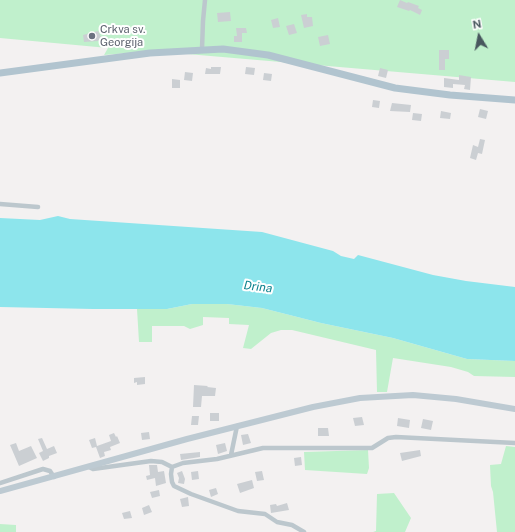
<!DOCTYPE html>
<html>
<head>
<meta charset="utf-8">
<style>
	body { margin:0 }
	#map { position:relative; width:515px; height:532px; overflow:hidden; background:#f3f1f1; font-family:"Public Sans",sans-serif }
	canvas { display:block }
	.north { position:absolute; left:459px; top:16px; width:40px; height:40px; -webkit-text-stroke:3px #fff; paint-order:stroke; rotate:350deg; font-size:11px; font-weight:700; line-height:16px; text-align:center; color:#48575e }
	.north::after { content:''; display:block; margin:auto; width:14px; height:18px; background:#48575e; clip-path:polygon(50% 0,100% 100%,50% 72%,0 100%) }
</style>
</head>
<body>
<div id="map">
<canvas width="515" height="532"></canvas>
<div class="north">N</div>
</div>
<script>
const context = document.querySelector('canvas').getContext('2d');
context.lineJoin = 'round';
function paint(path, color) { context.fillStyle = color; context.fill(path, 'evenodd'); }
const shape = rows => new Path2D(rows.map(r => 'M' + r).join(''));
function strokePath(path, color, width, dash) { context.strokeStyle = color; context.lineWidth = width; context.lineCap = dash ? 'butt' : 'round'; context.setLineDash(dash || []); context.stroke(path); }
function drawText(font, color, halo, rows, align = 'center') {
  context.font = font + ' "Public Sans",sans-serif'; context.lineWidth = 4; context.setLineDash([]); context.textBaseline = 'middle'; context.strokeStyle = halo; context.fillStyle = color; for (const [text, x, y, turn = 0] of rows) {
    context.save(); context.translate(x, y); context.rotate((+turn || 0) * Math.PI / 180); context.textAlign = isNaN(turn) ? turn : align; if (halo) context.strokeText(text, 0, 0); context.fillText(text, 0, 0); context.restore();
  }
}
paint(shape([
	[0,0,515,0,515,82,152,51,104,55,108,48,0,38],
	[192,304,227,304,262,308,321,323,393,338,467,359,515,361,515,377,474,376,468,372,451,367,393,358,387,392,377,392,376,350,292,330,281,330,271,333,251,349,243,348,249,325,229,324,229,318,203,317,203,325,190,329,184,326,152,326,152,342,139,342,137,309,167,309],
	[506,446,515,447,515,532,497,532,493,492,491,486,490,465,501,464],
	[368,450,369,468,367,474,305,470,304,452],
	[394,493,411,518,405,532,373,532,376,531,377,494],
	[0,524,16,525,16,532,0,532]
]), '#c0f0cc');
paint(shape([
	[58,216,70,219,262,232,333,251,341,256,354,259,358,255,433,275,466,281,515,287,515,361,467,359,393,338,321,323,262,308,227,304,192,304,167,309,93,309,0,307,0,218,40,220]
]), '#8de5ec');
paint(shape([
	[400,0,407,3,408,2,419,6,418,8,422,10,420,15,410,10,409,11,397,7],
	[230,12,231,21,218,22,217,13],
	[307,14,307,17,312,17,313,26,304,28,301,15],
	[278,18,280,27,273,28,271,20],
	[294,24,297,33,289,35,286,26],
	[236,28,246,28,247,33,242,33,242,42,234,42,234,36,237,36],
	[98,31,101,37,98,41,84,42,83,35],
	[328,35,330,44,320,46,318,37],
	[439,50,449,50,449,59,445,59,445,70,439,70],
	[211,67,221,67,220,74,205,74,206,68,211,69],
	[246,67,255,68,254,75,245,74],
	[380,68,388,70,386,78,378,76],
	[185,72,193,73,192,81,184,80],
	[264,73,272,74,271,81,263,80],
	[459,75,471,77,470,90,464,89,465,85,453,84,453,88,444,87,444,78,459,80],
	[172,79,180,80,180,88,172,88],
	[373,100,380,101,379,108,372,107],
	[392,103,411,105,410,112,390,111],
	[480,109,488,111,486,119,478,117],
	[441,111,451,113,450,119,440,118],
	[413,113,422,114,421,121,412,120],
	[480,139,485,140,482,154,478,153,476,160,470,158,473,145,478,147],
	[145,377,145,384,137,385,137,382,134,383,134,378],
	[194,385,208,386,207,387,216,388,215,396,202,396,201,407,193,407],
	[210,413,219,413,219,421,210,421],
	[192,416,199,416,198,425,191,425],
	[362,417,364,425,355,426,353,418],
	[398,418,410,420,409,428,397,426],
	[423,419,433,421,431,430,421,428],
	[318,428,328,428,329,436,318,436],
	[149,432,150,439,142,440,141,433],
	[114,433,116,437,117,436,120,443,110,447,111,450,104,452,105,456,100,458,96,447,92,448,89,440,95,438,97,446,111,441,109,435],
	[248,434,251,443,243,445,241,435],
	[42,438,47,449,54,446,57,453,49,456,49,458,43,461,39,453,43,451,38,439],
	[16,443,19,451,31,446,37,458,19,466,10,445],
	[225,443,227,451,218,454,216,445],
	[420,450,421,456,402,461,400,453],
	[200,452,200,457,181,460,180,454],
	[301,457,302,465,295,466,294,458],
	[149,465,157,465,158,472,164,471,166,483,156,486,155,478,147,480,146,476,150,475],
	[182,471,185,479,184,484,178,483,179,478,177,473],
	[198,471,199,479,192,480,191,472],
	[262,471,264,480,257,481,255,472],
	[252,480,254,488,240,493,237,484],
	[216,488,218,494,211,497,209,490],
	[159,490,160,496,152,498,150,492],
	[188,497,189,506,182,507,180,499],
	[287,503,289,510,271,513,270,505,276,504,277,506],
	[149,505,152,512,144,515,142,508],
	[130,511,132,518,124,519,122,513]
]), '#cbcfd3');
strokePath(shape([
	[202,49,203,21,205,0],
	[0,204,38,207],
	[231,455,237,426],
	[89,467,93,469,151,461,162,462,172,467,183,463,217,459,263,448,372,448,388,438,396,437,515,443],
	[172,467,171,474,172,482,174,486,191,494,238,511,265,514,277,522,292,525,304,532],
	[0,483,43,469,50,471,54,477]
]), '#bcc7cd', 4.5);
strokePath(shape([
	[0,491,187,439,313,407,360,398,413,395,456,399,515,409]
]), '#bdcad2', 6);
strokePath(shape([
	[0,73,150,53,223,49,268,55,395,88,450,95,515,100]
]), '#b1c4cf', 7);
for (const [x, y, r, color] of [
	[92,36,4,"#6b7280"]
]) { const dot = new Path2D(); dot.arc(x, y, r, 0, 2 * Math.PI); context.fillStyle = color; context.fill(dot); strokePath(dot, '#fff', 1.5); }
drawText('11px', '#5b616d', '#fff', [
	["Crkva sv.",100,30],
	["Georgija",100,43]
], 'left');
drawText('italic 12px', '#0e838e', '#fff', [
	["Drina",258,287,7]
]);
</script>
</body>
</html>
